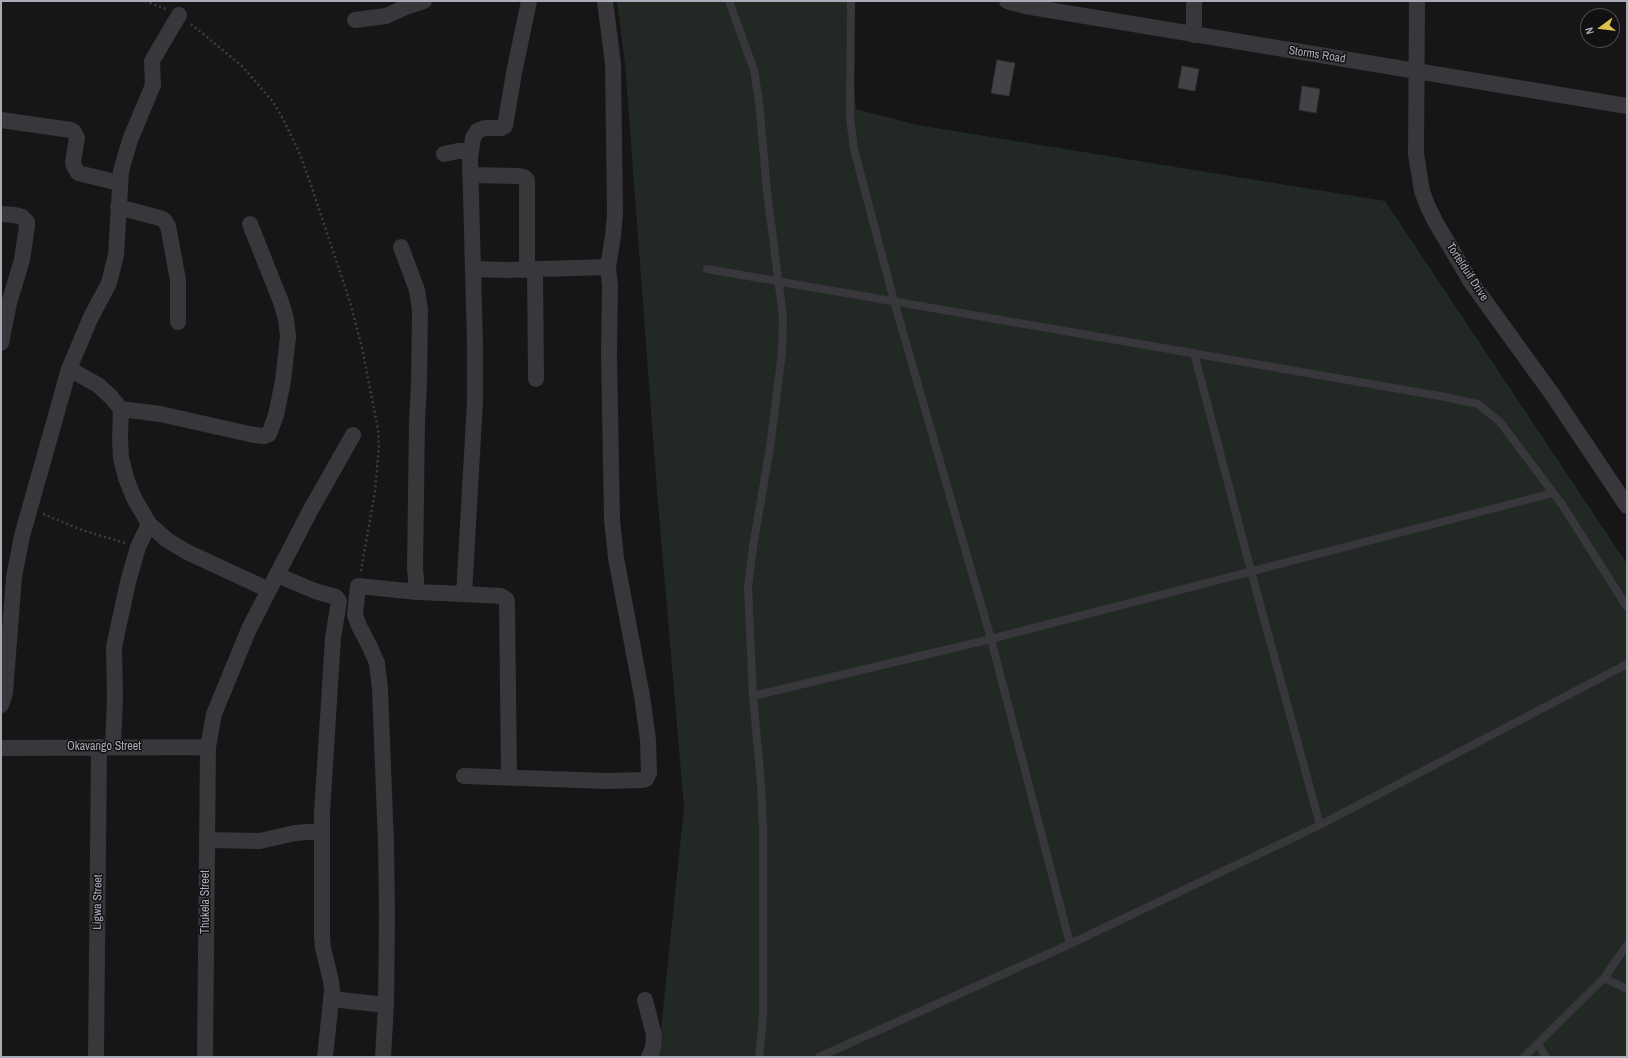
<!DOCTYPE html>
<html>
<head>
<meta charset="utf-8">
<style>
	body { margin:0 }
	#map { position:relative; width:1628px; height:1058px; overflow:hidden; background:#161617; font-family:"Archivo Narrow",sans-serif }
	canvas { display:block }
	.frame { position:absolute; inset:0; border:2px solid #a9abb6; pointer-events:none }
	.north { position:absolute; left:1580px; top:8px; width:40px; height:40px; box-sizing:border-box; background:#111112; border:1px solid #4e4f54; border-radius:50%; rotate:255deg; font-size:11px; font-weight:700; line-height:16px; text-align:center; color:#a9abb6 }
	.north::after { content:''; display:block; margin:auto; width:14px; height:18px; background:#dbc04b; clip-path:polygon(50% 0,100% 100%,50% 72%,0 100%) }
</style>
</head>
<body>
<div id="map">
<canvas width="1628" height="1058"></canvas>
<div class="frame"></div>
<div class="north">N</div>
</div>
<script>
const context = document.querySelector('canvas').getContext('2d');
context.lineJoin = 'round';
function paint(path, color) { context.fillStyle = color; context.fill(path, 'evenodd'); }
const shape = rows => new Path2D(rows.map(r => 'M' + r).join(''));
function strokePath(path, color, width, dash) { context.strokeStyle = color; context.lineWidth = width; context.lineCap = dash ? 'butt' : 'round'; context.setLineDash(dash || []); context.stroke(path); }
function drawText(font, color, halo, rows, align = 'center') {
  context.font = font + ' "Archivo Narrow",sans-serif'; context.lineWidth = 3; context.setLineDash([]); context.textBaseline = 'middle'; context.strokeStyle = halo; context.fillStyle = color; for (const [text, x, y, turn = 0] of rows) {
    context.save(); context.translate(x, y); context.rotate((+turn || 0) * Math.PI / 180); context.textAlign = isNaN(turn) ? turn : align; if (halo) context.strokeText(text, 0, 0); context.fillText(text, 0, 0); context.restore();
  }
}
paint(shape([
	[617,1,850,1,853,73,856,109,917,125,1385,201,1627,564,1627,1057,651,1057,660,1039,684,807,657,491,625,63]
]), '#222924');
const building = shape([
	[997,60,1015,63,1009,96,991,93,997,60],
	[1182,66,1199,69,1195,91,1178,88,1182,66],
	[1302,86,1320,89,1316,113,1299,110,1302,86]
]);
paint(building, '#434347');
strokePath(building, '#313033', 1);
strokePath(shape([
	[145,1,166,9],
	[191,24,242,66,273,102,281,115,299,152,309,179,350,302,362,348,378,429,379,447,375,491,361,571],
	[43,514,82,530,125,543]
]), '#3d3e43', 2.5, [2, 3]);
strokePath(shape([
	[729,1,754,70,759,102,767,191,783,318,782,353,770,447,753,547,748,587,753,696,761,784,763,829,763,1016,759,1057],
	[851,1,850,118,854,149,894,301,991,639,1070,944],
	[707,269,1440,396,1478,404,1500,422,1563,506,1627,607],
	[1194,353,1251,571,1320,825],
	[753,696,991,639,1553,493],
	[1604,978,1627,989],
	[1538,1044,1546,1057],
	[819,1057,1070,944,1320,825,1627,664],
	[1524,1057,1604,978,1627,945]
]), '#37373c', 8);
strokePath(shape([
	[1007,1,1025,6,1627,106],
	[1417,1,1416,154,1422,191,1428,207,1436,223,1471,282,1552,394,1627,506],
	[355,20,386,16,406,7,424,1],
	[1194,35,1194,1],
	[1,120,71,130,74,132,77,138,73,162,74,166,78,173,119,183],
	[444,154,458,151,470,151],
	[470,175,519,176,524,177,527,180,527,270],
	[118,207,160,218,164,220,168,226,178,280,178,322],
	[1,214,15,215,22,217,27,222,27,226,22,260,9,303,1,343],
	[401,247,417,290,420,310,419,384,417,423,415,568,417,592],
	[473,269,507,270,608,267],
	[535,269,536,379],
	[69,369,98,385,111,397,121,409,120,439,121,458,126,478,134,498,149,524,167,540,187,552,269,590],
	[121,409,160,414,254,435,264,436,269,434,276,415,283,381,288,337,286,319,281,302,250,224],
	[277,575,315,591,336,597,339,601,333,638,322,813,322,937,323,948,331,981,332,990,325,1057],
	[1,705,5,693,14,577,22,536,69,369,90,319,109,283,116,255,121,171,130,140,153,85,152,61,179,15],
	[113,746,115,698,114,647,128,582,138,547,149,524],
	[1,748,208,747],
	[464,776,607,781,643,780,646,779,649,773,648,740,642,696,616,558,612,520,609,354,610,285,608,267,613,236,615,213,613,64,605,1],
	[509,777,507,602,506,599,501,596,464,594,475,402,475,344,470,158,473,138,477,131,485,128,501,128,505,126,514,73,529,1],
	[207,840,260,841,295,833,322,831],
	[331,999,386,1005],
	[645,1000,654,1035,653,1048,649,1057],
	[96,1057,99,747],
	[205,1057,208,747,214,714,249,629,269,590,310,511,353,435],
	[383,1057,386,1005,387,915,386,844,380,689,377,663,368,643,359,626,355,615,358,586,417,592,464,594]
]), '#37373c', 16);
drawText('12px', '#a9abb6', '#111112', [
	["Storms Road",1317,55,9],
	["Tortelduif Drive",1467,272,57],
	["Okavango Street",104,747],
	["Ligwa Street",98,902,-89],
	["Thukela Street",206,902,-90]
]);
</script>
</body>
</html>
